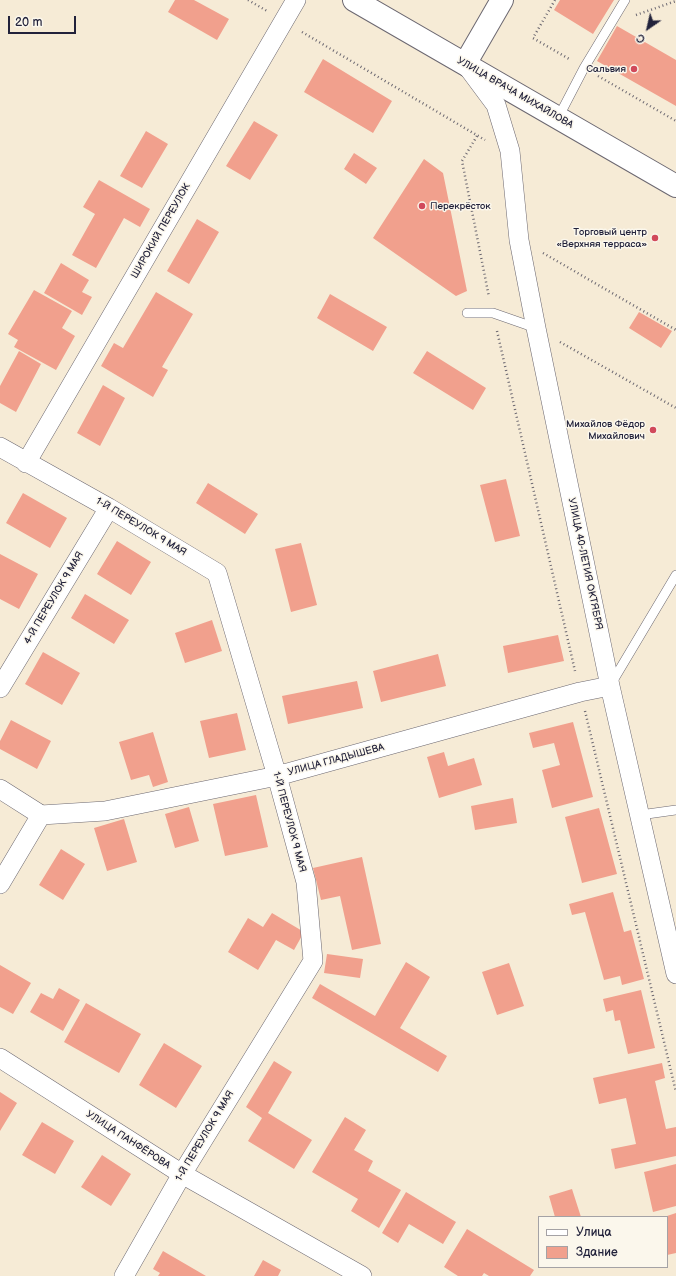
<!DOCTYPE html>
<html>
<head>
<meta charset="utf-8">
<style>
	body { margin:0 }
	#map { position:relative; width:676px; height:1276px; overflow:hidden; background:#f6ebd6; font-family:"Balsamiq Sans",sans-serif }
	canvas { display:block }
	.legend { position:absolute; left:538px; top:1216px; width:130px; height:52px; box-sizing:border-box; background:#fbf7ec; border:1px solid #a4a2a5; margin:0; padding:5px 7px; list-style:none; font-size:12px; color:#22223b }
	.legend li { display:flex; align-items:center; gap:8px; height:20px }
	.legend b { width:20px; border:1px solid #a4a2a5 }
	.north { position:absolute; left:628px; top:8px; width:40px; height:40px; -webkit-text-stroke:3px #fbf7ec; paint-order:stroke; rotate:214deg; font-size:11px; font-weight:700; line-height:16px; text-align:center; color:#22223b }
	.north::after { content:''; display:block; margin:auto; width:14px; height:18px; background:#22223b; clip-path:polygon(50% 0,100% 100%,50% 72%,0 100%) }
	.scale { position:absolute; left:8px; top:16px; width:68px; height:18px; box-sizing:border-box; border:2px solid #22223b; border-top:0; padding-left:5px; font-size:12px; line-height:14px; white-space:nowrap; color:#22223b; -webkit-text-stroke:3px #fbf7ec; paint-order:stroke }
</style>
</head>
<body>
<div id="map">
<canvas width="676" height="1276"></canvas>
<ul class="legend">
<li><b style="height:5px;background:#fff"></b>Улица</li>
<li><b style="height:11px;background:#f1a08d"></b>Здание</li>
</ul>
<div class="north">С</div>
<div class="scale">20 m</div>
</div>
<script>
const context = document.querySelector('canvas').getContext('2d');
context.lineJoin = 'round';
function paint(path, color) { context.fillStyle = color; context.fill(path, 'evenodd'); }
const shape = rows => new Path2D(rows.map(r => 'M' + r).join(''));
function strokePath(path, color, width, dash) { context.strokeStyle = color; context.lineWidth = width; context.lineCap = dash ? 'butt' : 'round'; context.setLineDash(dash || []); context.stroke(path); }
function drawText(font, color, halo, rows, align = 'center') {
  context.font = font + ' "Balsamiq Sans",sans-serif'; context.lineWidth = 3; context.setLineDash([]); context.textBaseline = 'middle'; context.strokeStyle = halo; context.fillStyle = color; for (const [text, x, y, turn = 0] of rows) {
    context.save(); context.translate(x, y); context.rotate((+turn || 0) * Math.PI / 180); context.textAlign = isNaN(turn) ? turn : align; if (halo) context.strokeText(text, 0, 0); context.fillText(text, 0, 0); context.restore();
  }
}
paint(shape([
	[175,0,194,0,229,19,217,40,168,12],
	[560,0,614,0,593,34,554,10],
	[617,26,676,60,676,106,597,61],
	[323,59,392,101,373,133,304,92],
	[254,121,278,135,250,180,226,166],
	[146,131,168,144,142,188,120,176],
	[354,153,377,168,366,184,344,169],
	[424,159,443,173,467,291,456,296,373,238],
	[99,180,150,209,140,227,124,218,96,268,72,255,95,214,83,207],
	[197,219,219,232,189,284,167,271],
	[61,263,89,280,82,292,92,297,82,315,44,293],
	[34,290,72,311,62,328,75,336,56,370,14,347,18,340,8,334],
	[156,292,193,314,162,367,168,370,153,397,101,366,114,343,123,348],
	[330,294,387,327,373,351,317,318],
	[639,312,672,331,661,348,629,328],
	[19,351,41,364,16,412,0,403,0,386],
	[427,351,486,388,473,410,413,373],
	[103,385,125,398,100,446,77,433],
	[506,479,520,536,495,542,480,485],
	[208,483,258,514,245,534,196,503],
	[23,493,67,518,50,548,6,523],
	[117,541,151,562,131,595,97,574],
	[301,543,317,605,291,612,275,549],
	[0,554,38,574,19,609,0,599],
	[85,594,129,620,114,644,71,618],
	[212,620,222,651,185,663,175,633],
	[558,635,564,661,508,673,503,646],
	[43,652,80,673,62,705,25,684],
	[438,654,446,686,381,702,373,671],
	[357,681,363,708,288,724,282,696],
	[237,713,246,750,209,758,200,721],
	[11,720,51,741,37,769,0,749,0,741],
	[573,722,593,797,552,808,542,770,560,765,554,743,533,748,529,733],
	[153,732,168,782,153,787,149,775,131,780,119,742],
	[444,752,448,766,474,758,482,785,439,798,427,757],
	[256,795,268,847,225,856,213,804],
	[513,798,517,823,475,830,471,806],
	[189,807,199,841,175,848,165,814],
	[599,808,617,874,582,883,565,817],
	[124,819,137,862,107,871,94,828],
	[61,849,85,864,63,900,39,885],
	[362,857,381,944,352,950,340,896,321,900,313,868],
	[613,892,624,932,631,930,644,979,622,985,620,976,604,980,585,912,572,915,569,904],
	[272,913,304,932,294,950,276,940,258,970,228,952,248,918,263,927],
	[327,954,363,959,360,978,324,973],
	[406,962,430,977,400,1028,447,1056,438,1072,312,998,320,984,375,1016],
	[509,963,524,1006,497,1015,482,972],
	[0,965,31,983,13,1014,0,1007],
	[59,988,80,1000,63,1031,30,1012,41,993,53,999],
	[641,990,655,1048,628,1054,620,1020,615,1021,613,1010,606,1012,603,999],
	[86,1003,141,1034,119,1073,64,1042],
	[164,1043,202,1066,176,1108,139,1085],
	[274,1061,292,1072,268,1113,312,1140,294,1169,248,1141,262,1118,246,1107],
	[662,1063,665,1078,655,1081,666,1129,676,1127,676,1156,615,1169,611,1149,636,1144,626,1098,599,1104,593,1078],
	[0,1092,17,1103,0,1131],
	[345,1117,366,1130,354,1150,373,1161,368,1171,401,1190,379,1228,351,1211,358,1199,312,1172],
	[42,1122,74,1141,55,1174,22,1155],
	[102,1155,131,1174,111,1206,81,1187],
	[676,1164,676,1206,653,1212,644,1172],
	[572,1189,581,1217,555,1217,549,1196],
	[406,1192,456,1222,443,1244,409,1224,398,1243,382,1233],
	[676,1213,676,1253,667,1255,667,1217,664,1217],
	[467,1229,534,1270,530,1276,489,1276,484,1273,482,1276,458,1276,444,1267],
	[163,1251,206,1276,158,1276,160,1273,153,1269],
	[263,1260,281,1270,278,1276,254,1276]
]), '#f1a08d');
const lane = shape([
	[558,118,584,68,625,0],
	[467,313,493,313,536,328],
	[611,684,676,575],
	[640,815,676,810]
]);
const street = shape([
	[467,66,496,105,510,151,519,240,536,328,610,686,676,974],
	[0,447,109,508,217,573,277,776,306,882,313,961,182,1174,124,1276],
	[26,463,296,0],
	[0,688,109,508],
	[0,789,41,815],
	[41,815,105,811,277,776,580,692,610,686],
	[0,884,41,815],
	[0,1058,182,1174,362,1276]
]);
const secondary = shape([
	[354,0,676,186],
	[465,64,502,0]
]);
strokePath(lane, '#6c6871', 10);
strokePath(street, '#6c6871', 20);
strokePath(secondary, '#6c6871', 24);
strokePath(shape([
	[248,0,267,11],
	[555,0,533,38,571,60],
	[636,15,676,1],
	[302,32,485,140],
	[598,76,676,121],
	[477,136,462,161,489,297],
	[543,253,676,330],
	[497,331,575,671],
	[560,342,676,408],
	[585,711,676,1092]
]), '#6c6871', 2.5, [1, 3]);
strokePath(lane, '#fff', 9);
strokePath(street, '#fff', 19);
strokePath(secondary, '#fff', 22);
for (const [x, y, r, color] of [
	[634,69,4,"#d1495b"],
	[422,206,4,"#d1495b"],
	[655,238,4,"#d1495b"],
	[653,430,4,"#d1495b"]
]) { const dot = new Path2D(); dot.arc(x, y, r, 0, 2 * Math.PI); context.fillStyle = color; context.fill(dot); strokePath(dot, '#fbf7ec', 1.5); }
drawText('10px', '#22223b', '#fbf7ec', [
	["Сальвия",626,69],
	["Перекрёсток",430,206,"left"],
	["Торговый центр",647,232],
	["«Верхняя терраса»",647,244],
	["Михайлов Фёдор",645,424],
	["Михайлович",645,436]
], 'right');
drawText('10px', '#22223b', '#fbf7ec', [
	["УЛИЦА ВРАЧА МИХАЙЛОВА",515,93,30],
	["ШИРОКИЙ ПЕРЕУЛОК",161,231,-60],
	["1-Й ПЕРЕУЛОК 9 МАЯ",141,527,31],
	["УЛИЦА 40-ЛЕТИЯ ОКТЯБРЯ",585,564,78],
	["4-Й ПЕРЕУЛОК 9 МАЯ",54,598,-59],
	["УЛИЦА ГЛАДЫШЕВА",336,760,-15],
	["1-Й ПЕРЕУЛОК 9 МАЯ",289,822,75],
	["1-Й ПЕРЕУЛОК 9 МАЯ",205,1136,-59],
	["УЛИЦА ПАНФЁРОВА",128,1140,33]
]);
</script>
</body>
</html>
